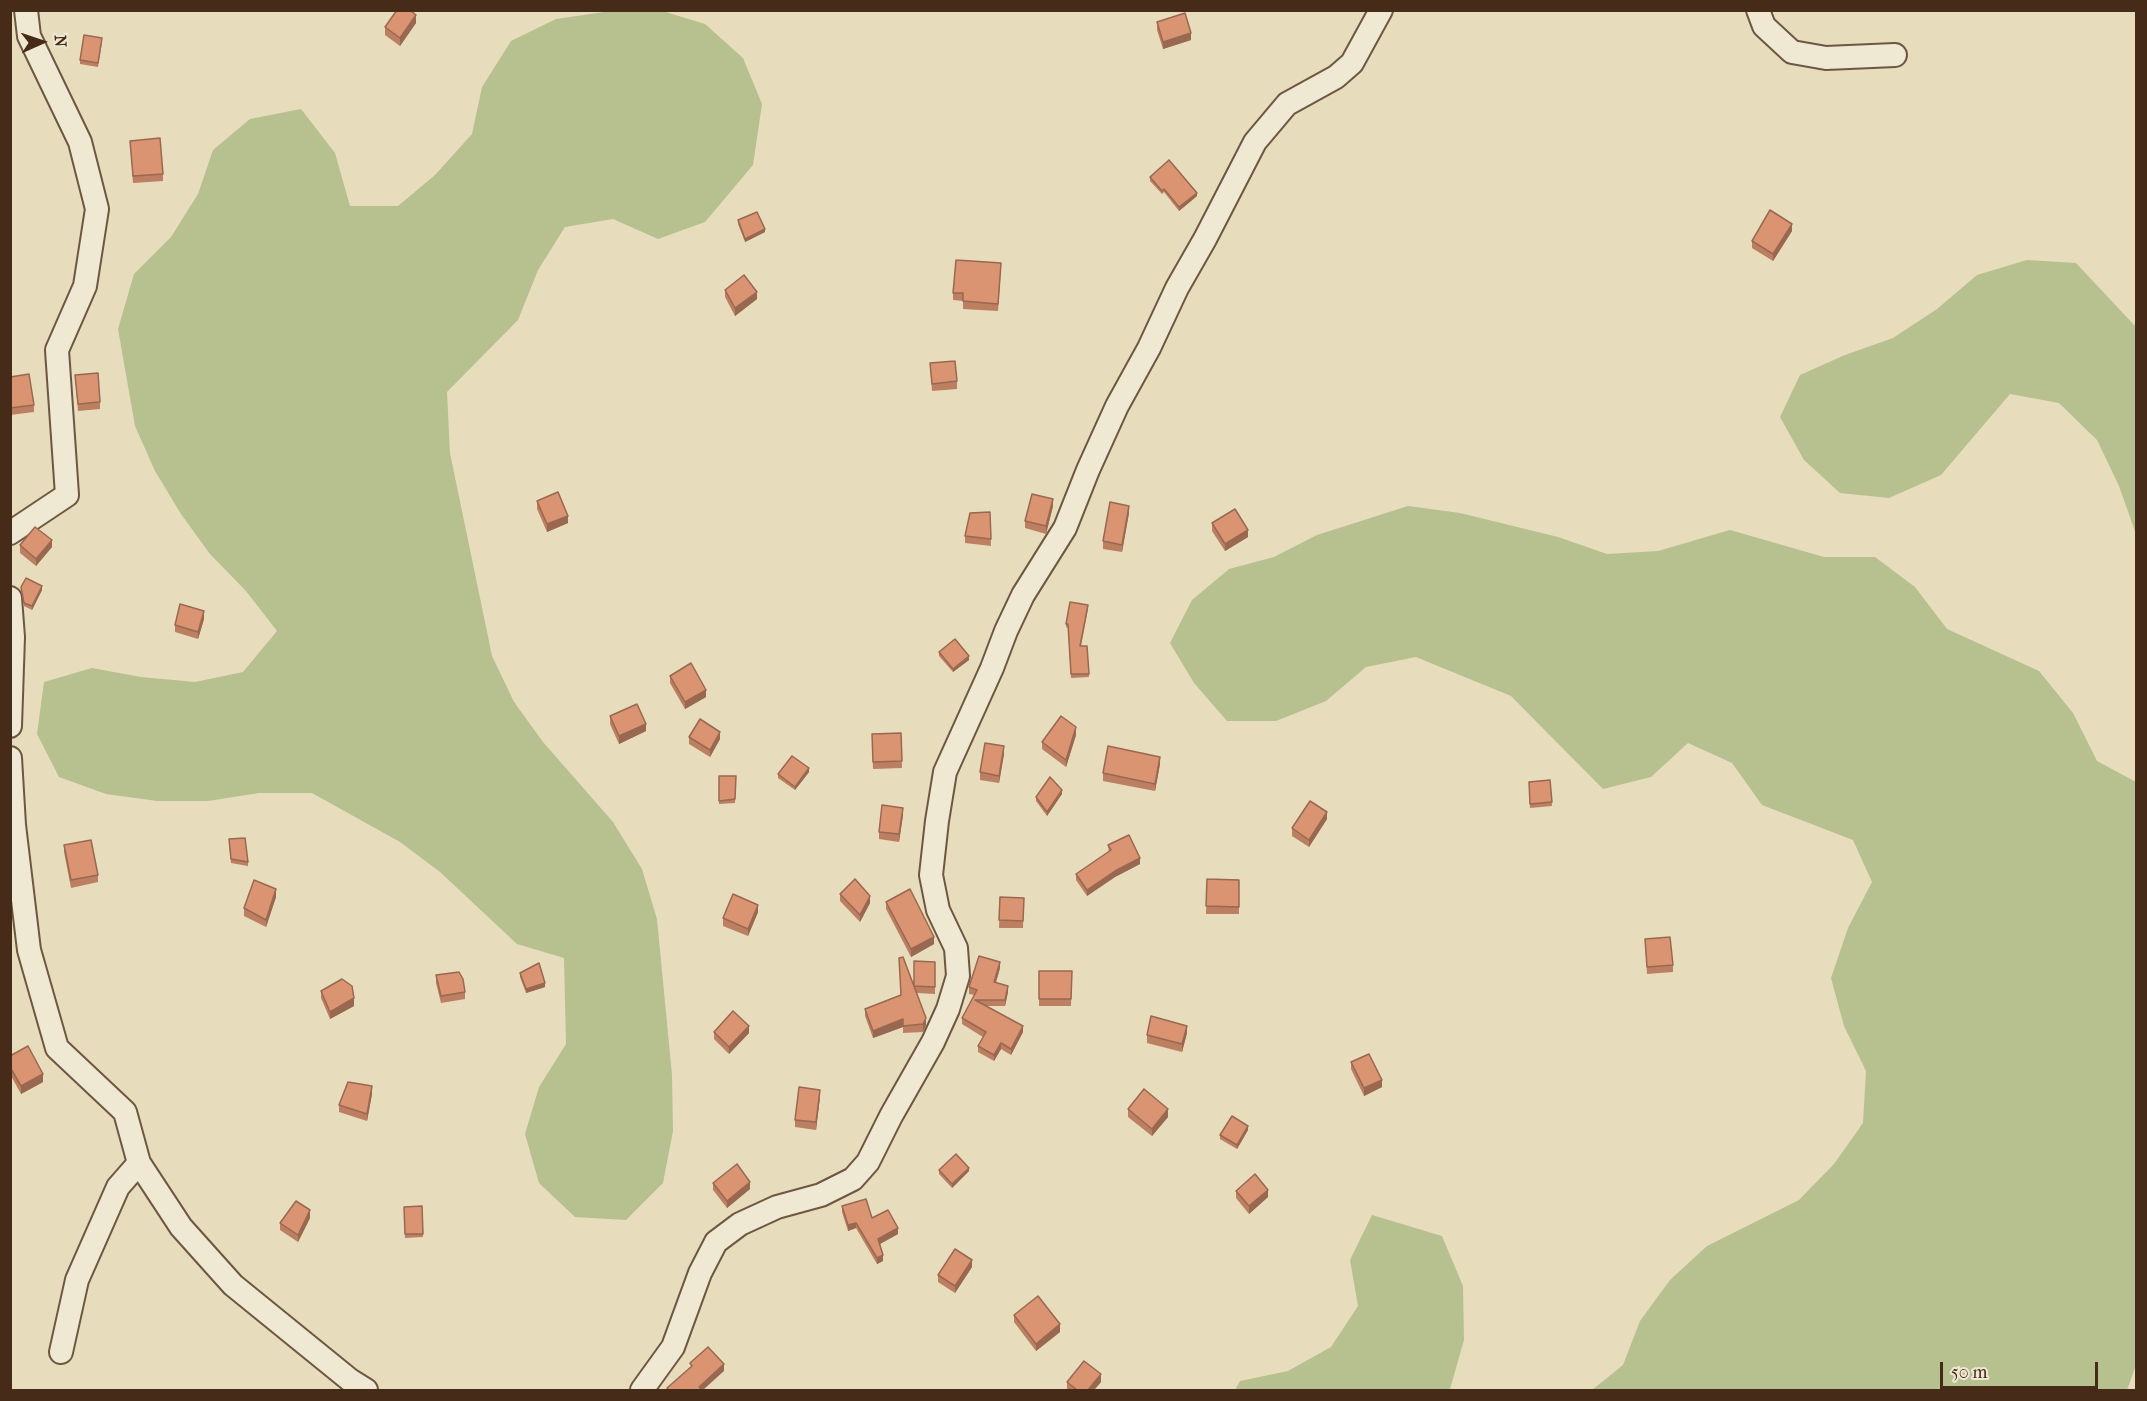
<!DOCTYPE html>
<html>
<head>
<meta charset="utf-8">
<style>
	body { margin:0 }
	#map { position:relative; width:2147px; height:1401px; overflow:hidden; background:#e7dcbc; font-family:"IM FELL French Canon",serif }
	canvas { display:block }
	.frame { position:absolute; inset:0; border:12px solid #452b18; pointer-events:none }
	.north { position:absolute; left:12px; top:12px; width:60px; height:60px; -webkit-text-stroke:4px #efe8d3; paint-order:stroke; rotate:87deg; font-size:16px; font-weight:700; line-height:24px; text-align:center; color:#452b18 }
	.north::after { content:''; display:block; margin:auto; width:21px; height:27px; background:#452b18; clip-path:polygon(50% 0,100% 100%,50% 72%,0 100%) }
	.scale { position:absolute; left:1940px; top:1362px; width:158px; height:27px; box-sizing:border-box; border:3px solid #452b18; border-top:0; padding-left:8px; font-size:18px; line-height:21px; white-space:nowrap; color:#452b18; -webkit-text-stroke:4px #efe8d3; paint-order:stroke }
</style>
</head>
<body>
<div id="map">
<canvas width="2147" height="1401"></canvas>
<div class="frame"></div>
<div class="north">N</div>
<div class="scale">50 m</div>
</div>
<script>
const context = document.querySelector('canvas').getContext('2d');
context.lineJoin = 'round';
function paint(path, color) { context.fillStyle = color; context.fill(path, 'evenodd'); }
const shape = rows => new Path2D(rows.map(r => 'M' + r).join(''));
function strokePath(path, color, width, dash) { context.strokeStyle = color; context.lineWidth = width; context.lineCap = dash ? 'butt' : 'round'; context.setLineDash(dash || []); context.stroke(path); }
paint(shape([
	[659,10,705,24,743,58,762,104,753,165,705,222,658,239,613,219,565,227,538,270,518,320,447,392,450,453,492,656,514,702,543,742,613,822,642,869,657,919,672,1075,673,1131,663,1183,626,1220,575,1217,539,1183,525,1134,539,1087,566,1044,564,958,517,944,440,872,400,842,312,793,259,793,208,801,157,801,106,794,59,777,37,734,44,682,92,668,141,677,195,682,243,672,277,631,246,591,210,554,181,514,155,471,135,426,118,329,134,274,171,237,198,194,213,150,250,119,301,109,335,153,350,206,398,206,435,175,472,134,482,87,511,41,556,19,604,12],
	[2027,260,2076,263,2136,327,2136,534,2119,486,2097,440,2059,403,2010,394,1941,475,1889,498,1840,493,1804,460,1780,417,1800,375,1845,355,1893,338,1937,309,1977,275],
	[1408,506,1460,513,1558,537,1607,554,1658,551,1730,530,1824,557,1875,557,1915,587,1947,629,2039,671,2073,713,2097,761,2136,782,2136,1365,2127,1390,1592,1390,1623,1365,1640,1321,1670,1280,1707,1246,1799,1200,1834,1164,1863,1123,1866,1071,1844,1026,1831,978,1848,928,1872,882,1853,840,1762,805,1732,763,1688,743,1651,777,1603,789,1511,696,1416,657,1366,667,1326,701,1276,721,1227,721,1194,683,1170,643,1192,600,1229,569,1274,557,1317,535],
	[1372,1215,1442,1236,1463,1286,1464,1340,1450,1389,1451,1390,1235,1390,1240,1381,1288,1371,1331,1347,1358,1306,1350,1260]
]), '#b7c08f');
const street = shape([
	[1758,10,1764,26,1792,52,1826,58,1895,55],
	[10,533,67,495,57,350,85,286,97,209,80,142,29,36,26,10],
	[10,598,13,637,10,726],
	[10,758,14,825,29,950,57,1048,125,1112,139,1163,118,1187,77,1280,61,1352],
	[139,1163,181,1227,233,1285,350,1380,366,1390],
	[642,1390,673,1347,700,1273,716,1242,740,1224,777,1207,821,1195,853,1179,868,1162,891,1116,933,1042,948,1009,958,976,956,948,938,910,931,875,937,821,945,772,992,668,1006,631,1023,595,1065,528,1088,470,1117,406,1149,348,1177,288,1205,239,1255,142,1287,104,1336,77,1352,63,1381,10]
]);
strokePath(street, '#6e5741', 26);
strokePath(street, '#efe8d3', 22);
paint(shape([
	[1157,22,1191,40,1163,49,1157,30],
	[416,23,400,46,385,35,385,27],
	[102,42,98,67,80,64,80,60],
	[130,141,163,174,163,181,133,183],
	[1150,177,1197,196,1179,211,1164,192,1162,194,1150,181],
	[738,220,765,232,745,242,738,224],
	[1792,231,1773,261,1752,248,1752,241],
	[1001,270,998,311,963,309,963,301,953,300,953,293],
	[725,290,757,299,735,316,725,297],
	[930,363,957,381,957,389,932,391],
	[75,375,100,402,100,409,78,411],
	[10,377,34,405,34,412,10,415],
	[537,501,568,523,547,532,537,509],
	[1053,506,1046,534,1025,528,1025,521],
	[990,512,991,546,965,543,965,536],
	[1129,513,1122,552,1103,549,1103,541],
	[1212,523,1248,537,1225,551,1212,531],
	[20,545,52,547,36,566,20,553],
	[21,587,42,590,32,610,24,606],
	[1088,609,1081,646,1087,646,1089,677,1071,678,1068,628,1066,627,1066,624],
	[204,619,198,639,175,632,175,625],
	[939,652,969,660,953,672,939,656],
	[670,676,706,697,685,709,670,683],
	[610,716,646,731,619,744,610,724],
	[901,733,902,768,873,769,872,734],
	[1076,735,1066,767,1042,749,1042,742],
	[689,737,720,739,710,757,689,744],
	[1004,754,999,783,980,780,980,772],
	[1160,764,1155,791,1103,781,1103,773],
	[809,772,795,790,778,778,778,774],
	[719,776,736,776,735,803,719,804],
	[1550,780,1552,806,1530,808,1529,782],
	[1062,794,1047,816,1036,801,1036,797],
	[903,815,899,842,879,839,879,832],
	[1327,819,1309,847,1292,836,1292,828],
	[229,843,248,862,248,866,231,863],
	[64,845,98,875,98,882,71,888,64,852],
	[1108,845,1140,864,1115,877,1087,896,1076,880,1076,874,1109,852],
	[1207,879,1239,880,1239,914,1206,914],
	[840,894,870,903,860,922,840,901],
	[276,897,266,927,244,916,244,908],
	[1000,897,1024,898,1023,928,999,928],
	[886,902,934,944,911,957,886,909],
	[758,912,748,936,723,926,723,918],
	[1645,939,1673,965,1673,972,1647,974],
	[899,958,914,986,935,962,935,994,917,993,926,1025,923,1032,903,1033,903,1027,873,1038,865,1016,865,1009,901,995],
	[1000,968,996,983,1008,992,1005,1006,986,1006,1023,1032,1011,1055,1001,1049,994,1061,978,1052,978,1046,983,1037,962,1024,962,1018,975,995,969,994,969,987],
	[1039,971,1072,971,1071,1006,1039,1006],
	[520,973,545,987,526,993,520,977],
	[436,975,465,992,465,999,441,1003,436,983],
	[321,991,354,1006,330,1019,321,998],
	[714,1032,749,1033,729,1054,714,1039],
	[1187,1033,1182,1052,1147,1043,1147,1035],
	[10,1056,43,1082,21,1094,10,1074],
	[1351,1062,1382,1087,1364,1096,1351,1069],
	[372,1094,367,1121,339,1112,339,1105],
	[820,1097,816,1130,795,1127,795,1120],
	[1128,1109,1168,1117,1152,1136,1128,1117],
	[1248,1130,1237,1149,1220,1139,1220,1135],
	[939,1170,969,1171,952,1188,939,1174],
	[713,1183,750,1189,727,1208,713,1190],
	[1236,1191,1268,1197,1249,1214,1236,1198],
	[422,1206,423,1237,405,1238,404,1207],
	[842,1206,872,1218,898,1234,880,1244,883,1261,877,1264,856,1228,848,1231,842,1212],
	[310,1218,298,1242,280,1230,280,1223],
	[972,1267,955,1293,938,1282,938,1275],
	[1014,1315,1060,1332,1036,1351,1014,1322],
	[1067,1382,1101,1382,1094,1390,1068,1390,1067,1389]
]), '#bc7f62');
paint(shape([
	[416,15,416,23,400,46,400,38],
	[1191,33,1191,40,1163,49,1163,42],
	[1197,193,1197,196,1179,211,1179,207],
	[1792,224,1792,231,1773,261,1773,254],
	[765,229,765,232,745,242,745,239],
	[757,292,757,299,735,316,735,308],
	[1053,499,1053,506,1046,534,1046,526],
	[1129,506,1129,513,1122,552,1122,545],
	[568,516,568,523,547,532,547,524],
	[1248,530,1248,537,1225,551,1225,544],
	[52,540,52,547,36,566,36,559],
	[42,586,42,590,32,610,32,606],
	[204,611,204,619,198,639,198,632],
	[969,656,969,660,953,672,953,669],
	[706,690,706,697,685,709,685,702],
	[646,724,646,731,619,744,619,736],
	[1076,727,1076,735,1066,767,1066,760],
	[720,732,720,739,710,757,710,750],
	[1004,746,1004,754,999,783,999,776],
	[1160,757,1160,764,1155,791,1155,784],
	[809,768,809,772,795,790,795,787],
	[1062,790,1062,794,1047,816,1047,812],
	[903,808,903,815,899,842,899,834],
	[1327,812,1327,819,1309,847,1309,840],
	[1140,858,1140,864,1115,877,1087,896,1087,890,1115,871],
	[276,889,276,897,266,927,266,920],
	[870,896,870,903,860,922,860,915],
	[758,905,758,912,748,936,748,929],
	[934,937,934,944,911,957,911,949],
	[1000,962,1000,968,994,988,994,982],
	[545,983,545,987,526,993,526,989],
	[1008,986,1008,992,1005,1006,1005,1000],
	[354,998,354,1006,330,1019,330,1012],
	[926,1018,926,1025,923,1032,923,1024],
	[903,1019,903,1027,873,1038,873,1031],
	[749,1026,749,1033,729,1054,729,1047],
	[1023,1026,1023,1032,1011,1055,1011,1049],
	[1187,1026,1187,1033,1182,1052,1182,1044],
	[1001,1043,1001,1049,994,1061,994,1055],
	[43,1074,43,1082,21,1094,21,1086],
	[1382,1080,1382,1087,1364,1096,1364,1088],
	[372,1086,372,1094,367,1121,367,1114],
	[820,1090,820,1097,816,1130,816,1122],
	[1168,1109,1168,1117,1152,1136,1152,1129],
	[1248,1126,1248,1130,1237,1149,1237,1145],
	[969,1168,969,1171,952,1188,952,1184],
	[750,1182,750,1189,727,1208,727,1201],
	[1268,1190,1268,1197,1249,1214,1249,1206],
	[310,1210,310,1218,298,1242,298,1235],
	[856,1223,856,1228,848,1231,848,1225],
	[898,1228,898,1234,878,1245,878,1239],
	[883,1255,883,1261,877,1264,877,1258],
	[972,1260,972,1267,955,1293,955,1286],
	[1060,1324,1060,1332,1036,1351,1036,1344],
	[724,1364,724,1371,703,1390,699,1390,699,1387],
	[1101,1374,1101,1382,1094,1390,1088,1390]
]), '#996850');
const building = shape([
	[397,10,410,10,416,15,400,38,385,27,397,10],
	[1185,13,1191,33,1163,42,1157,22,1185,13],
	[84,35,102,38,98,63,80,60,84,35],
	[160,138,163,174,133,176,130,141,160,138],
	[1169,160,1197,193,1179,207,1164,189,1162,191,1150,177,1169,160],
	[1770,210,1792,224,1773,254,1752,241,1770,210],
	[757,212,765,229,745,239,738,220,757,212],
	[956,260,1001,263,998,304,963,301,963,293,953,293,956,260],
	[744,275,757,292,735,308,725,290,744,275],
	[955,361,957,381,932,384,930,363,955,361],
	[98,373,100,402,78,404,75,375,98,373],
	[29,374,34,405,10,408,10,377,29,374],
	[558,492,568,516,547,524,537,501,558,492],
	[1032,494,1053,499,1046,526,1025,521,1032,494],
	[1110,502,1129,506,1122,545,1103,541,1110,502],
	[1235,509,1248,530,1225,544,1212,523,1235,509],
	[990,512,991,539,965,536,970,513,990,512],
	[35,527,52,540,36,559,20,545,35,527],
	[26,578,42,586,32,606,24,603,21,587,26,578],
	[1070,602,1088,605,1080,646,1087,646,1089,674,1071,674,1068,624,1066,624,1070,602],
	[180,604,204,611,198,632,175,625,180,604],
	[955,639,969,656,953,669,939,652,955,639],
	[691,663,706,690,685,702,670,676,691,663],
	[637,704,646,724,619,736,610,716,637,704],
	[1061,716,1076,727,1066,760,1042,742,1061,716],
	[700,719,720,732,710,750,689,737,700,719],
	[901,733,902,761,873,762,872,734,901,733],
	[985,743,1004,746,999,776,980,772,985,743],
	[1108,746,1160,757,1155,784,1103,773,1108,746],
	[792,756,809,768,795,787,778,774,792,756],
	[719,776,736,776,735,799,719,801,719,776],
	[1050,777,1062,790,1047,812,1036,797,1050,777],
	[1550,780,1552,802,1530,804,1529,782,1550,780],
	[1310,801,1327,812,1309,840,1292,828,1310,801],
	[882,805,903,808,899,834,879,832,882,805],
	[1129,835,1140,858,1115,871,1087,890,1076,874,1111,850,1108,845,1129,835],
	[245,838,248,862,231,859,229,839,245,838],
	[91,840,98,875,71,880,64,845,91,840],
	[855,879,870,896,860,915,840,894,855,879],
	[1207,879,1239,880,1239,907,1206,906,1207,879],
	[254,880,276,889,266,920,244,908,254,880],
	[910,889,934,937,911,949,886,902,910,889],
	[733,894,758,905,748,929,723,918,733,894],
	[1000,897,1024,898,1023,921,999,920,1000,897],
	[1670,937,1673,965,1647,967,1645,939,1670,937],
	[979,956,1000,962,994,982,1008,986,1005,1000,975,1000,1023,1026,1011,1049,1001,1043,994,1055,978,1046,986,1032,962,1018,977,990,969,987,979,956],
	[903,957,926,1018,923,1024,903,1026,903,1019,873,1031,865,1009,901,995,899,958,903,957],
	[914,961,935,962,935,987,914,986,914,961],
	[539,963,545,983,526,989,520,973,539,963],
	[1039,971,1072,971,1071,999,1039,999,1039,971],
	[459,972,463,979,465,992,441,996,436,975,459,972],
	[342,979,352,986,354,998,330,1012,321,991,342,979],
	[733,1011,749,1026,729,1047,714,1032,733,1011],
	[1151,1016,1187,1026,1182,1044,1147,1035,1151,1016],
	[28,1046,43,1074,21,1086,10,1067,10,1056,28,1046],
	[1369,1054,1382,1080,1364,1088,1351,1062,1369,1054],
	[348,1082,372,1086,367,1114,339,1105,348,1082],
	[799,1087,820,1090,816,1122,795,1120,799,1087],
	[1144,1089,1168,1109,1152,1129,1128,1109,1144,1089],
	[1232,1116,1248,1126,1237,1145,1220,1135,1232,1116],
	[956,1154,969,1168,952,1184,939,1170,956,1154],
	[737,1164,750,1182,727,1201,713,1183,737,1164],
	[1255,1174,1268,1190,1249,1206,1236,1191,1255,1174],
	[866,1199,872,1218,888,1210,898,1228,878,1239,883,1255,877,1258,856,1223,848,1225,842,1206,866,1199],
	[296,1201,310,1210,298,1235,280,1223,296,1201],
	[422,1206,423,1234,405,1234,404,1207,422,1206],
	[955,1249,972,1260,955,1286,938,1275,955,1249],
	[1038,1296,1060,1324,1036,1344,1014,1315,1038,1296],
	[708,1347,724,1364,699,1387,702,1390,669,1390,667,1388,692,1366,690,1363,708,1347],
	[1084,1361,1101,1374,1088,1390,1077,1390,1067,1382,1084,1361]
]);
paint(building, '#db9472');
strokePath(building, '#996850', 1.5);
</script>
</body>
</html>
